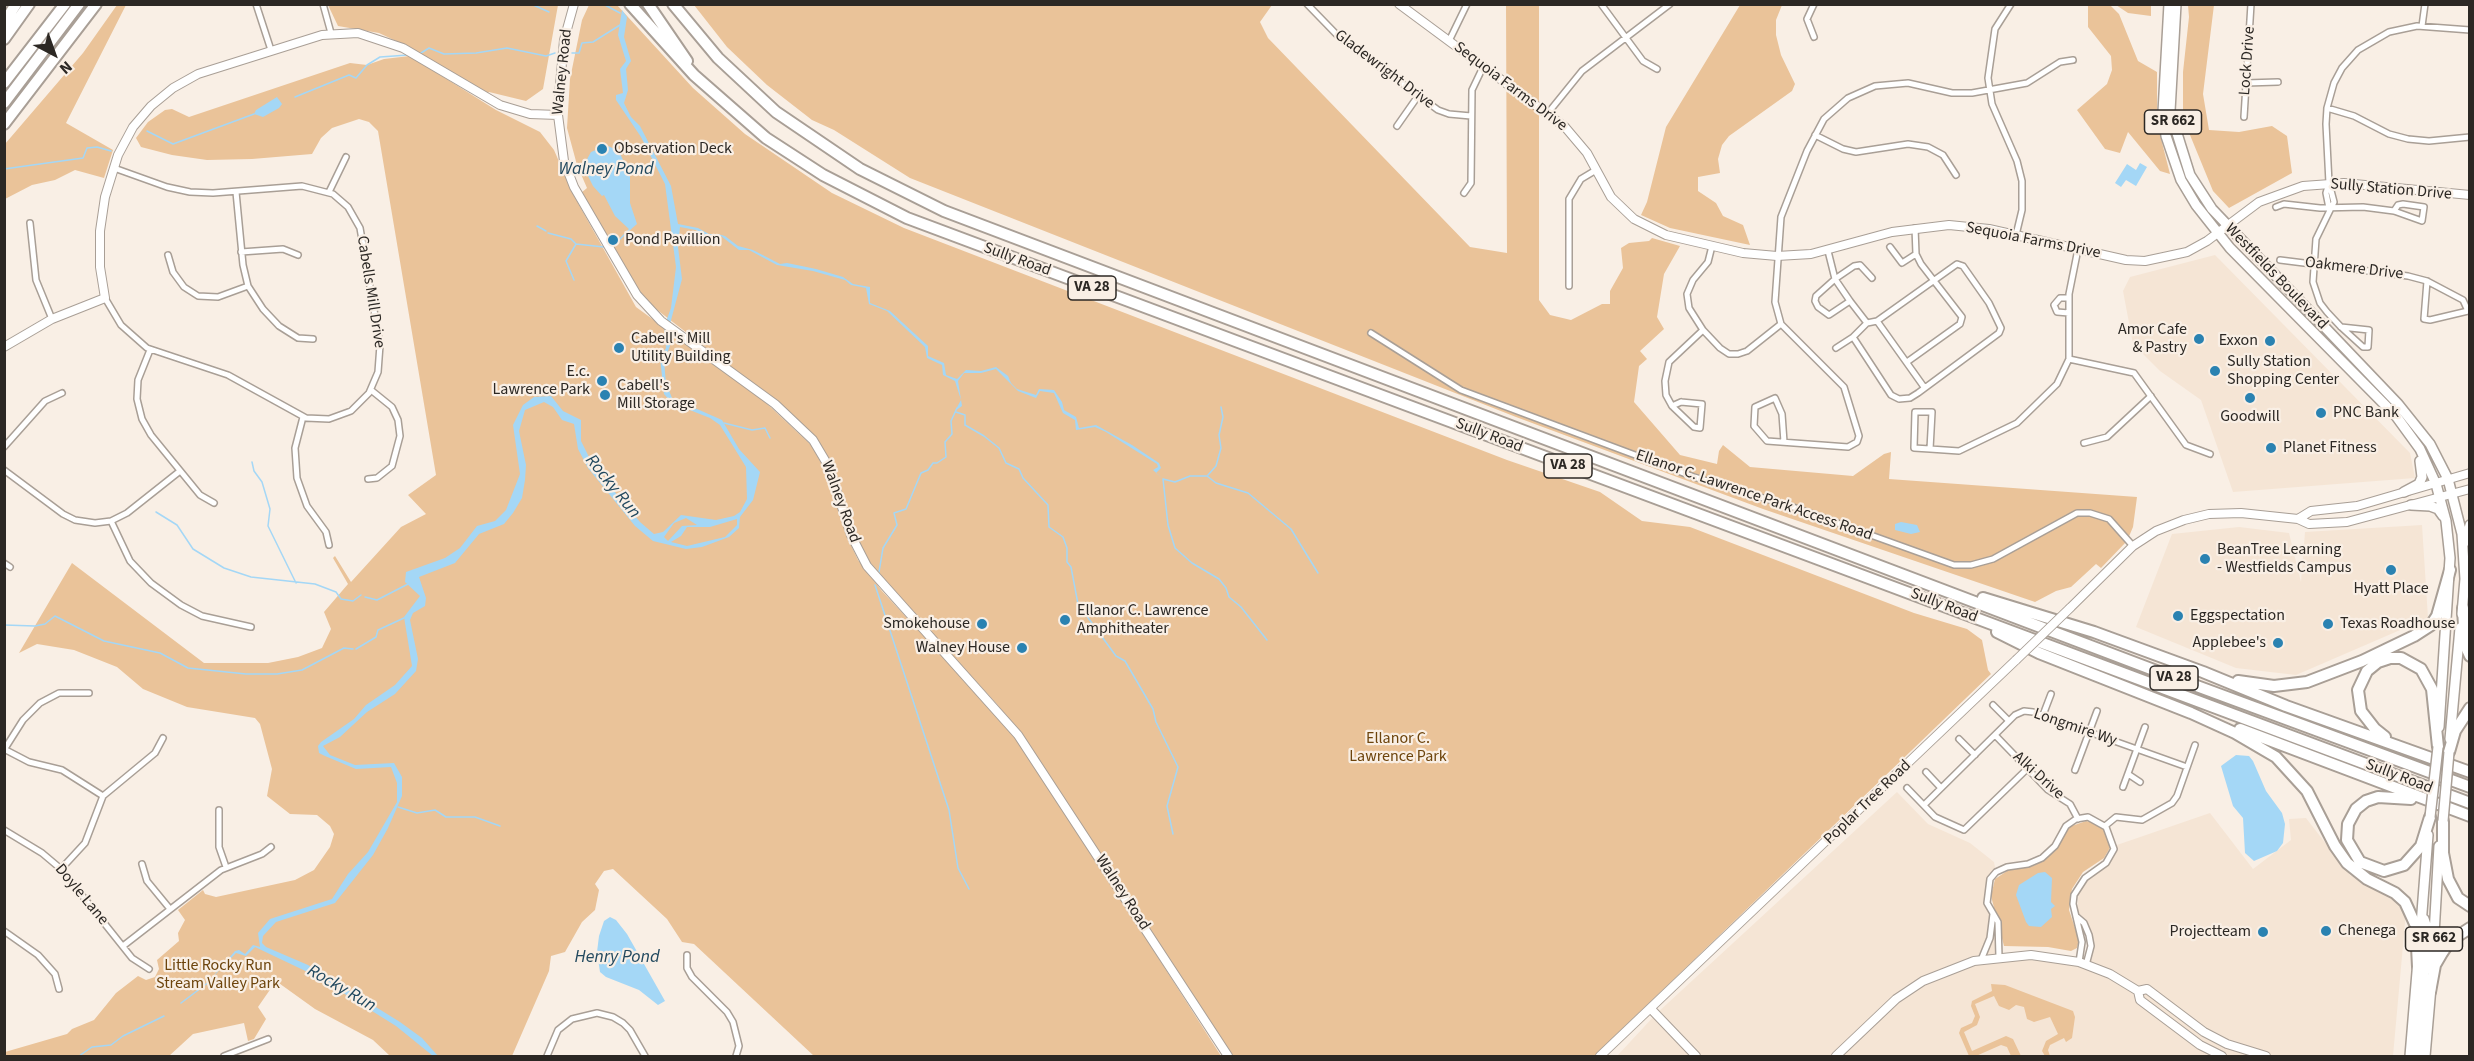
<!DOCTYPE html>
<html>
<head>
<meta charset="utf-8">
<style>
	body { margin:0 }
	#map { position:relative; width:2474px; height:1061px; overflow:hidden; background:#f9efe5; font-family:"Source Sans 3",sans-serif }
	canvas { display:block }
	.frame { position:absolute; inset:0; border:6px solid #2c2824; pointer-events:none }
	.north { position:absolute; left:24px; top:24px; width:60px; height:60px; -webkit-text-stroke:4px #f9efe5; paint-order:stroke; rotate:139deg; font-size:16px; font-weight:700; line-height:24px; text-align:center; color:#2c2824 }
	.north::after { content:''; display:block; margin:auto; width:21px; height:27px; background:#2c2824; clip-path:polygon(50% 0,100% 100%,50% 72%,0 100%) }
</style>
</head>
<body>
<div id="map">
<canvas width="2474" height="1061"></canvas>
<div class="frame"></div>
<div class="north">N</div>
</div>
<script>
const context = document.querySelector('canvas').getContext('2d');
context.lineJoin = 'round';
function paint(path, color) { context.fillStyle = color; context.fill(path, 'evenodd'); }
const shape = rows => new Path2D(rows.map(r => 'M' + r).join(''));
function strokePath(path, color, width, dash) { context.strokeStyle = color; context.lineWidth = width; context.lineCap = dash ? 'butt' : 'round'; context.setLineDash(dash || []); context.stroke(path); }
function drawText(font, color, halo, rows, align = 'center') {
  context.font = font + ' "Source Sans 3",sans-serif'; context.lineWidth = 4.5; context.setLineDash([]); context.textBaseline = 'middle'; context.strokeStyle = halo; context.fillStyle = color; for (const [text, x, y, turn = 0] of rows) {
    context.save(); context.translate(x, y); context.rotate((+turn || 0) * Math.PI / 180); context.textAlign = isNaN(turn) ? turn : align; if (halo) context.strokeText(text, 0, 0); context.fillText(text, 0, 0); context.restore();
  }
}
paint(shape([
	[2215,255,2410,453,2415,478,2233,492,2201,400,2160,371,2133,344,2123,291,2130,277],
	[2422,525,2428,618,2296,675,2236,668,2136,627,2172,534,2239,527,2289,533,2301,582,2305,532],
	[1897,792,1928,824,1970,843,1994,862,1996,872,1987,891,1999,940,1999,957,2086,965,2091,946,2077,917,2079,886,2114,846,2210,813,2253,869,2291,840,2289,819,2306,818,2350,875,2389,894,2406,912,2393,1056,1617,1056,1656,1014]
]), '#f5e5d5');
paint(shape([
	[117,5,126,5,66,123,113,150,104,178,75,170,55,180,32,185,5,199,5,144,83,53],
	[328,5,558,5,543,89,526,101,489,92,487,94,411,48,379,33,338,26],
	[589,5,617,5,693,88,745,134,832,193,904,228,1507,460,1600,492,1642,521,1690,527,1914,613,1967,629,1982,640,1988,670,1991,674,1594,1056,1231,1056,1023,737,996,703,868,564,853,535,833,469,815,438,780,405,656,309,637,291,581,193,587,188,577,165,567,128,570,79,582,20],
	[694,5,1272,5,1260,22,1268,38,1470,247,1507,253,1506,5,1539,5,1539,300,1550,315,1571,320,1602,304,1610,304,1610,291,1623,268,1621,248,1629,243,1649,241,1652,238,1680,246,1664,274,1657,317,1664,329,1640,351,1647,359,1639,366,1634,402,1680,455,1717,464,1719,451,1723,445,1750,467,1853,476,1884,454,1891,452,1889,479,2137,497,2133,527,2127,541,2101,568,2096,564,2071,587,2056,591,2035,602,1763,509,1516,417,910,178,834,130,812,120,767,85,727,47],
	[1740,5,1782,5,1776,20,1776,35,1781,55,1795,84,1792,91,1729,136,1722,145,1718,159,1720,173,1698,177,1698,191,1716,203,1723,216,1743,225,1750,245,1670,228,1641,215,1647,202,1666,127],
	[2088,5,2110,5,2119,14,2138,61,2157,72,2157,123,2170,174,2160,171,2128,132,2120,153,2105,149,2077,110,2107,84,2112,70,2111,56,2088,27],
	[2116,5,2151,5,2151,16,2128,13],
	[2188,5,2214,5,2203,94,2209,130,2239,132,2272,126,2287,136,2292,173,2229,208,2213,191,2183,118,2183,72,2189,17],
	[410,56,496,110,540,132,554,150,574,196,636,307,763,400,811,445,827,473,849,541,858,560,882,591,1003,721,1030,757,1221,1056,814,1056,694,944,682,942,667,919,613,869,604,871,595,884,599,890,595,910,582,922,565,952,551,956,549,971,512,1056,390,1056,373,1040,315,1009,276,981,258,1007,266,1019,254,1039,248,1041,244,1023,193,1034,169,1056,5,1056,5,1052,67,1034,72,1029,94,1020,116,993,138,976,146,980,155,977,159,969,157,960,179,941,178,933,185,920,178,910,203,890,205,894,216,897,295,880,314,870,330,847,334,834,330,826,317,815,290,814,267,796,272,769,260,724,255,718,187,707,143,689,117,667,74,650,37,644,19,653,72,563,204,663,268,663,298,657,322,648,331,629,324,612,348,584,333,558,335,556,351,582,401,527,426,514,408,495,436,475,378,131,369,122,359,119,332,128,321,138,312,154,252,159,207,160,172,155,141,147,136,138,148,122,165,110,172,109,189,117,350,63,367,65,384,59],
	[2086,821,2099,824,2108,832,2111,846,2104,858,2083,872,2072,889,2069,910,2079,940,2077,948,2071,951,2048,947,2004,946,1991,896,1995,879,2010,869,2033,866,2043,861,2057,849,2069,827],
	[1991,984,2005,985,2073,1011,2075,1017,2072,1038,2066,1042,2064,1038,2050,1045,2048,1050,2050,1056,2045,1056,2042,1051,2046,1041,2058,1034,2050,1017,2034,1022,2027,1019,2024,1007,2016,1005,2009,1010,1999,1006,1994,996,1975,1004,1980,1017,1977,1025,1964,1032,1972,1051,2006,1036,2013,1039,2021,1056,2011,1056,2007,1047,2001,1045,1976,1056,1969,1056,1959,1033,1961,1028,1972,1023,1975,1016,1971,1006,1972,1001,1992,991]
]), '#eac399');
paint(shape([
	[622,10,627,17,624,37,631,61,626,69,628,90,624,103,631,117,640,126,671,186,678,224,698,228,709,234,718,234,725,236,738,246,753,250,780,264,787,263,816,269,843,277,853,284,870,287,870,303,890,311,928,346,928,356,944,363,946,375,957,379,966,370,981,371,996,367,1008,376,1011,383,1017,389,1036,395,1039,389,1054,390,1062,402,1064,410,1076,417,1079,428,1096,425,1132,445,1159,463,1161,468,1156,473,1163,479,1153,470,1158,467,1157,464,1106,432,1095,427,1076,430,1075,420,1063,413,1054,393,1040,391,1036,398,1018,391,996,369,981,373,964,373,958,381,962,406,955,411,961,400,955,381,943,375,942,365,927,358,925,347,887,311,869,304,866,288,851,285,845,280,813,271,777,265,749,250,739,250,721,236,707,237,696,230,680,227,678,247,682,279,670,324,670,346,664,361,666,383,672,398,722,420,739,449,760,472,753,500,740,517,739,528,729,537,702,547,686,549,653,541,635,526,588,468,578,449,574,424,562,420,553,407,544,402,525,410,519,431,526,465,525,480,522,498,513,513,504,524,479,534,455,563,419,577,426,598,425,606,413,613,410,620,418,659,416,671,395,694,367,712,340,737,323,746,330,755,355,765,394,763,402,777,402,796,388,828,373,855,335,903,276,922,263,936,262,943,266,947,308,965,400,1022,422,1038,438,1056,433,1056,396,1026,316,976,255,947,246,956,236,953,209,981,235,951,239,950,245,954,253,945,260,947,258,933,270,919,332,899,348,874,368,852,397,802,397,783,391,767,356,769,325,756,319,753,318,746,321,742,354,719,366,705,395,685,412,666,404,617,420,596,405,582,406,572,445,558,460,548,477,526,495,521,506,510,520,474,513,425,523,405,534,397,551,396,563,411,581,420,581,441,594,467,640,522,654,534,663,532,681,515,716,520,734,516,740,512,747,499,746,467,720,425,710,418,672,403,664,394,660,358,666,348,664,327,671,308,676,267,665,184,641,137,616,100,616,95,623,93,620,69,626,61,618,35],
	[686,518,697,525,682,526,668,541,664,537,674,523],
	[737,519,737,525,725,537,687,546,671,542,681,536,687,527,710,527],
	[277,97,282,104,279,108,263,117,254,114,256,110],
	[608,146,619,151,630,176,630,203,637,224,630,230,615,216,604,195,602,196,593,186,585,170,586,161,591,152,598,149,600,152],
	[2140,163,2147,167,2136,186,2126,180,2121,187,2115,183,2127,164,2136,170],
	[1901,522,1917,525,1920,532,1911,534,1895,530,1895,524],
	[2236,755,2249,756,2253,761,2266,791,2282,813,2285,824,2283,843,2277,851,2254,861,2245,853,2243,818,2233,806,2221,766],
	[2038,873,2045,872,2052,878,2051,902,2055,906,2051,909,2052,917,2041,927,2029,926,2026,922,2016,895,2019,885],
	[610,917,616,920,627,934,665,1001,658,1005,639,990,606,977,600,972,597,952,599,936,604,921]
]), '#a4d7f6');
strokePath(shape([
	[531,4,549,12],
	[603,4,620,13],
	[589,5,593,4],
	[421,53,429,48,444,54,476,53,507,48,546,56,555,53],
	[572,53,579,53,582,43,593,42,620,25],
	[295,97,349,75,356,78,367,65,380,57,408,55],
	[147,131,173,144,254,114],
	[4,169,83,158,87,148,97,147,111,151],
	[537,226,546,231],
	[548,233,571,239,576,244,604,247],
	[613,246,631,228],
	[574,280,566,261,576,244],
	[956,412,965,415,965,425,984,436,999,448,1006,463,1019,469,1023,478,1048,505,1049,527,1063,537,1067,548,1067,562,1071,567,1078,604,1116,656,1125,661,1153,709,1156,722,1178,767,1167,806,1173,834],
	[724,423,752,430,765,428,770,438],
	[252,462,254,471,262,482,270,509,268,526,296,583],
	[1208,475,1216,466,1221,448,1219,435,1223,417,1221,407],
	[156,512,177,525,193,549,224,568,251,577,315,584,336,592,341,599,353,601,361,595],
	[879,572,883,548,897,525,894,513,906,509,921,473,928,470,933,463,937,463,946,457,945,442,952,434,951,421,957,408],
	[875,585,949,810,958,868,969,889],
	[365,597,377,600,408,584],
	[4,625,35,626,45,624,55,616,104,641,160,653,188,668,246,674,277,674,302,670,344,648,353,649],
	[1267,640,1241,607,1229,597,1226,588,1219,579,1192,563,1175,548,1168,525,1163,479,1175,482,1190,476,1207,476,1216,483,1248,493,1291,529,1318,573],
	[356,649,376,637,378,630,404,618],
	[398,807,417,813,435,810,446,817,475,817,500,826],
	[181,1003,209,982],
	[79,1056,92,1047,111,1045,123,1036,164,1016]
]), '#a4d7f6', 1.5);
const street = shape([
	[256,4,271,50],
	[323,4,331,33],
	[1307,4,1339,37,1438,110,1449,114,1471,116],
	[1601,4,1643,61,1657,69],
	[2011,4,1995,29,1988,78,1992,104,2017,161,2022,181,2022,210,2016,235],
	[2422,26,2425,4],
	[1814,37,1807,19,1814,4],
	[1449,41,1467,4],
	[2246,83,2278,82],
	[2327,108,2354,116,2389,134,2408,139,2429,141,2470,137],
	[1548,113,1582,71,1670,4],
	[2244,117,2251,4],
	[1397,126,1418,96],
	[1815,135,1843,149,1856,152,1908,144,1928,147,1943,155,1956,175],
	[2329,183,2326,193,2329,208],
	[236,192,243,265,248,286,263,309,279,326,298,338,313,339],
	[329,192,346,157],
	[1464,193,1471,183,1472,90,1483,67],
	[2276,207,2284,204,2320,208,2363,207,2394,211,2422,221,2424,207,2403,204,2398,205,2394,211],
	[30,223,36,280,52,319],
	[1712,246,1708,262,1693,280,1687,294,1689,308,1703,330,1720,348,1729,354,1738,354,1747,351,1781,324],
	[1890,247,1902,263,1916,254],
	[1828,251,1835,279,1850,301,1867,323,1877,321,1924,387],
	[241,252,283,249,298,255],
	[168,255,173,272,184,287,198,296,218,297,248,286],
	[2280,260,2408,276,2427,281,2463,300,2468,311,2430,320,2424,319,2427,281],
	[1569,286,1569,199,1581,179,1596,170],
	[105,298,121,325,147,348,228,375,306,418,329,419,351,411,369,393,378,372,380,345,360,228,348,207,333,194,302,186,213,193,190,192,167,187,114,168],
	[2069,298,2060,298,2054,305,2057,312,2069,313],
	[1850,301,1829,315,1818,307,1815,301,1816,296,1835,279,1854,266,1860,265,1872,278],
	[1867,323,1853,337,1891,395,1899,399,1910,398,1918,393,1999,333,2001,328,1989,303,1963,266,1957,264,1877,321],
	[2341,327,2369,330,2368,347,2363,347,2341,327,2327,312,2320,303,2313,282,2316,239,2334,202,2329,183,2326,124,2327,108,2334,83,2342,68,2358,50,2389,32,2417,26,2470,30],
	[1371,333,1461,390,1694,477,1793,507,1954,565,1971,565,1993,559,2077,513,2090,513,2109,519,2133,546],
	[1836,348,1853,337],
	[150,350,138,380,137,399,142,419,151,435,200,495,214,503],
	[2069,359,2134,373,2186,445,2210,454],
	[1907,362,1960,324,1962,317,1921,264,1916,254,1915,228],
	[1681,402,1702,404,1700,428,1694,427,1672,406,1681,402],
	[1672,406,1666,395,1665,381,1669,362,1703,330],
	[303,417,295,448,297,478,307,506,326,532,329,545],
	[1784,442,1782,414,1775,398,1755,407,1754,426,1767,441,1848,447,1857,442,1859,436,1844,387,1781,324,1775,302,1781,217,1807,151,1824,119,1848,98,1875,86,1908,83,1952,93,1972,93,2027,83,2060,62,2073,60],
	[2084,443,2107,437,2151,396],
	[4,447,45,401,62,393],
	[1930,449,1932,412,1915,412,1914,448,1930,449,1959,451,2017,423,2057,384,2069,359,2069,294,2078,249],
	[4,470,63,514,75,520,95,523,111,521,127,513,180,471],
	[368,479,377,478,392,466,400,436,398,420,392,407,371,390],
	[111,521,130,561,151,583,181,605,202,616,251,627],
	[4,563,10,567],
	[1993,705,2009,721],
	[2043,715,2051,694],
	[1995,735,2048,790,2070,804,2078,819],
	[1959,739,1975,755],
	[4,749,29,762,62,770,103,796],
	[4,750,23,720,40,703,59,693,89,693],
	[2075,770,2097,711],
	[1926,772,1941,788],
	[2128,774,2140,782],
	[2123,787,2145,727],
	[1907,788,1935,817,1964,830,2027,769],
	[1924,805,2015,715,2024,711,2033,712,2187,767],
	[219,810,219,847,226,867],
	[2105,826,2116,817,2142,820,2172,803,2177,796,2195,745],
	[4,830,42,853,61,869,132,958,149,969],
	[142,864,147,881,170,909],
	[61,869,85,843,103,796,155,753,163,738],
	[2077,917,2084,923,2089,935,2091,946,2086,965],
	[4,931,38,955,55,974,59,989],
	[123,946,221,870,262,854,271,847],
	[687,955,687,968,692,977,727,1012,733,1022,739,1046,736,1056],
	[1999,957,1998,922,1987,903,1990,879,1996,872,2007,867,2028,864,2042,858,2055,846,2066,826,2076,819,2088,817,2106,827,2114,849,2106,863,2085,878,2074,895,2073,904,2082,942,2079,962],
	[1981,960,1990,938,1993,914],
	[224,1056,268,1039],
	[547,1056,558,1030,572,1019,597,1013,613,1017,623,1023,630,1030,645,1056]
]);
const secondary = shape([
	[574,4,564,40,559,96,558,115,564,161,574,187,637,295,661,321,775,404,813,440,829,467,851,535,867,566,1018,735,1228,1056],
	[1399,4,1565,127,1587,153,1611,197,1634,219,1666,235,1743,253,1777,256,1811,254,1892,232,1949,225,1989,229,2126,260,2145,261,2187,252,2207,241,2259,202,2303,186,2344,183,2470,195],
	[4,347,52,319,105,298,100,267,100,231,105,197,118,155,133,127,151,106,173,88,198,74,322,35,358,33,403,48,500,105,530,114,558,115],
	[2298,519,2311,511,2357,506,2470,473],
	[2070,608,2133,546,2156,531,2184,520,2209,514,2241,513,2298,519,2309,524,2347,522,2470,489],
	[2138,991,2140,1000,2200,1045,2222,1056],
	[1651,1009,1696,1056],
	[1600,1056,2016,660],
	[1836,1056,1896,999,1923,981,1974,961,2031,955,2079,962,2110,974,2138,991,2147,989,2204,1032,2227,1044,2266,1056]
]);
const primary = shape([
	[2169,4,2163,112,2166,136,2181,180,2196,205,2230,248,2396,416,2420,449,2436,484,2446,521,2450,558,2439,727],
	[2176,4,2170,111,2190,175,2212,209,2398,404,2430,444,2448,479,2462,534,2465,579,2462,614],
	[2404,492,2419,484,2422,477,2420,461],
	[2411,505,2430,506,2438,509,2443,516],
	[2465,542,2470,525],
	[2450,739,2460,628],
	[2420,938,2428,835],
	[2432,970,2439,846],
	[2410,1056,2418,960],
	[2417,1056,2428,931,2424,919],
	[2425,1056,2431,987]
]);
const highway = shape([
	[630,4,694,75,766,138,823,175,907,218,2470,803],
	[648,4,687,61],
	[673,4,718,58,776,112,860,169,944,211,2167,675,2470,787],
	[4,23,16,4],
	[4,39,29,4],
	[4,83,65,4],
	[4,103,79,4],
	[4,124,96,4],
	[1983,598,2094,632,2203,672,2286,706,2470,772],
	[2463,608,2465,645,2470,656],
	[1997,632,2039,653,2191,713,2235,733,2276,757,2307,791,2335,846,2347,863,2367,879,2395,893,2405,902,2416,926,2418,967],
	[2238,681,2274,686,2307,682,2362,661,2414,636,2431,625,2437,616,2450,570],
	[2240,729,2470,816],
	[2385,737,2375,729,2361,711,2358,690,2367,671,2378,662,2390,658,2401,658,2421,669,2432,689,2438,747],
	[2449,752,2455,731,2470,708],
	[2411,799,2378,797,2366,801,2356,809,2348,824,2347,840,2360,862,2384,871,2404,865,2421,846,2430,817],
	[2443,821,2443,853,2448,879,2458,898,2470,906],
	[2430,992,2435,965,2442,953,2450,941,2470,928]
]);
strokePath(street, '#a99f96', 8);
strokePath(secondary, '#a99f96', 10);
strokePath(primary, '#a99f96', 12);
strokePath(highway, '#a99f96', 14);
strokePath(street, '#fff', 5);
strokePath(secondary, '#fff', 8);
strokePath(primary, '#fff', 9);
strokePath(highway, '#fff', 10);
const secondaryBridge = shape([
	[2016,660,2070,608]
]);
const primaryBridge = shape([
	[2430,817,2438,747],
	[2443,821,2449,752]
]);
strokePath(secondaryBridge, '#a99f96', 10, []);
strokePath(primaryBridge, '#a99f96', 12, []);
strokePath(secondaryBridge, '#fff', 8);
strokePath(primaryBridge, '#fff', 9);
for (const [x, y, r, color] of [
	[602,149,6,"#2a82b1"],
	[613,240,6,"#2a82b1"],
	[2199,339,6,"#2a82b1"],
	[2270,341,6,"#2a82b1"],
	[619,348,6,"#2a82b1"],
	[2215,371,6,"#2a82b1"],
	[602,381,6,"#2a82b1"],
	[605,395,6,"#2a82b1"],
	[2250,398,6,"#2a82b1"],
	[2321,413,6,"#2a82b1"],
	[2271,448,6,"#2a82b1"],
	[2205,559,6,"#2a82b1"],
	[2391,570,6,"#2a82b1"],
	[2178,616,6,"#2a82b1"],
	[1065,620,6,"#2a82b1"],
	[982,624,6,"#2a82b1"],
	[2328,624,6,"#2a82b1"],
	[2278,643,6,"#2a82b1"],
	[1022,648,6,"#2a82b1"],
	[2326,931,6,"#2a82b1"],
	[2263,932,6,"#2a82b1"]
]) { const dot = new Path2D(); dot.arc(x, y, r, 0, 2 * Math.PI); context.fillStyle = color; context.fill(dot); strokePath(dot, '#f9efe5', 2); }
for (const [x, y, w] of [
	[2173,122,57],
	[1092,288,48],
	[1568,466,48],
	[2174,678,48],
	[2434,939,57]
]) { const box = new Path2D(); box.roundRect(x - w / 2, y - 12, w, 24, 4.5); context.fillStyle = '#f9efe5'; context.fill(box); strokePath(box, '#2c2824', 1.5); }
drawText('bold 15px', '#2c2824', null, [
	["SR 662",2173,122],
	["VA 28",1092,288],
	["VA 28",1568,466],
	["VA 28",2174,678],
	["SR 662",2434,939]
]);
drawText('16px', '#2c2824', '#f9efe5', [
	["Lock Drive",2248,61,-86],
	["Gladewright Drive",1384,70,37],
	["Walney Road",563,72,-84],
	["Sequoia Farms Drive",1510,87,37],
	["Sully Station Drive",2391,190,5],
	["Sequoia Farms Drive",2033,241,11],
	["Sully Road",1017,260,20],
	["Oakmere Drive",2354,269,7],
	["Westfields Boulevard",2276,277,46],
	["Cabells Mill Drive",370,292,81],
	["Sully Road",1489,436,21],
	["Ellanor C. Lawrence Park Access Road",1754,496,19],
	["Walney Road",840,502,70],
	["Sully Road",1944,606,21],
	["Longmire Wy",2075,728,19],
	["Alki Drive",2038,776,42],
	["Sully Road",2399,777,21],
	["Poplar Tree Road",1868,803,-44],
	["Walney Road",1122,893,57],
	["Doyle Lane",81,895,50]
]);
drawText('16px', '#2c2824', '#f9efe5', [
	["Observation Deck",614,149],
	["Pond Pavillion",625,240],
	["Amor Cafe",2187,330,"right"],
	["& Pastry",2187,348,"right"],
	["Cabell's Mill",631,339],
	["Utility Building",631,357],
	["Exxon",2258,341,"right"],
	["Sully Station",2227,362],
	["Shopping Center",2227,380],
	["E.c.",590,372,"right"],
	["Lawrence Park",590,390,"right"],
	["Cabell's",617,386],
	["Mill Storage",617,404],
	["PNC Bank",2333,413],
	["Goodwill",2250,417,"center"],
	["Planet Fitness",2283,448],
	["BeanTree Learning",2217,550],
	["- Westfields Campus",2217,568],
	["Hyatt Place",2391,589,"center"],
	["Ellanor C. Lawrence",1077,611],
	["Amphitheater",1077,629],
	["Eggspectation",2190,616],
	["Smokehouse",970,624,"right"],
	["Texas Roadhouse",2340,624],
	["Applebee's",2266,643,"right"],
	["Walney House",1010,648,"right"],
	["Chenega",2338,931],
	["Projectteam",2251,932,"right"]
], 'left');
drawText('16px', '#6d440c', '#f9efe5', [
	["Ellanor C.",1398,739],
	["Lawrence Park",1398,757],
	["Little Rocky Run",218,966],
	["Stream Valley Park",218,984]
]);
drawText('italic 18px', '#21485e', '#f9efe5', [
	["Walney Pond",606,170],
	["Rocky Run",612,487,51],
	["Henry Pond",617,958],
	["Rocky Run",341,989,30]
]);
</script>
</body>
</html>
